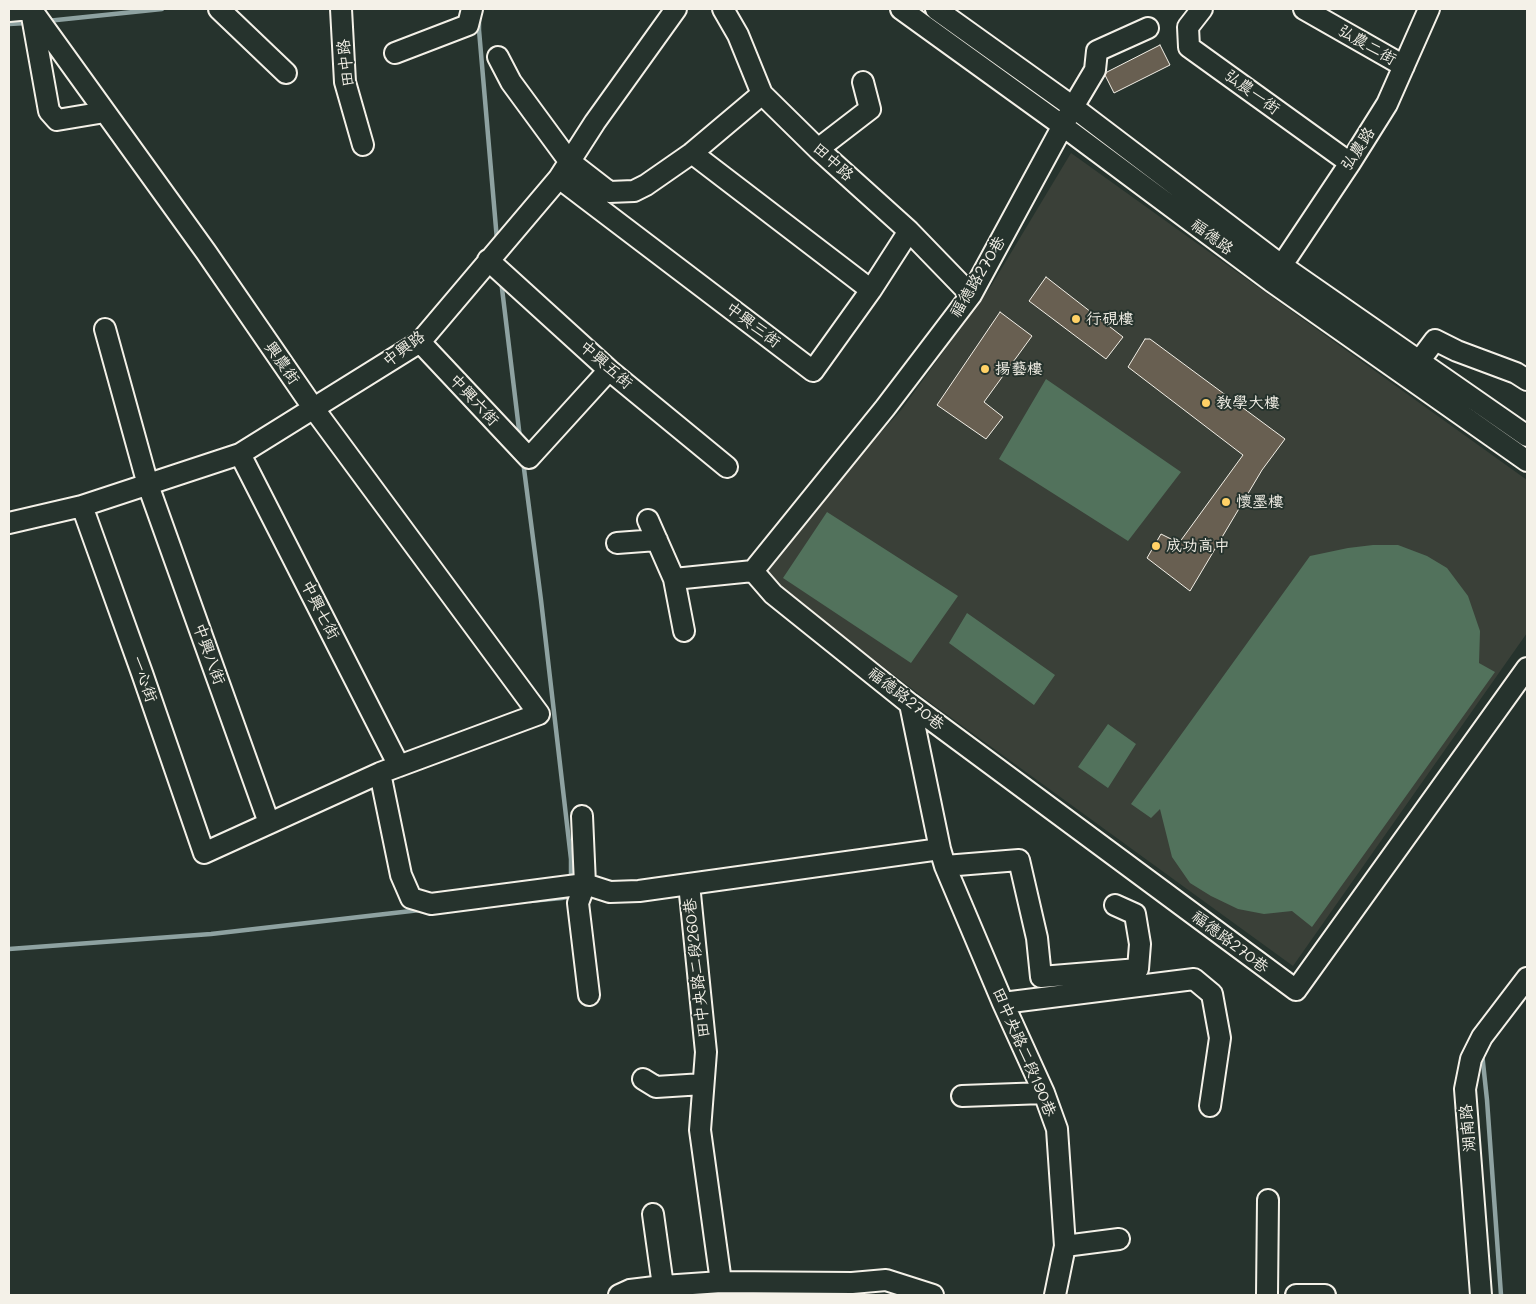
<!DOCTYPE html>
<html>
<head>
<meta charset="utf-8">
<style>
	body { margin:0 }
	#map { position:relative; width:1536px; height:1304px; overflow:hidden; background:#26332d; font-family:Mali,sans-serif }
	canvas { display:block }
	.frame { position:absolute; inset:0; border:10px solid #f4f1e8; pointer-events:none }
</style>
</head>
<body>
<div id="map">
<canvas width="1536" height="1304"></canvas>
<div class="frame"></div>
</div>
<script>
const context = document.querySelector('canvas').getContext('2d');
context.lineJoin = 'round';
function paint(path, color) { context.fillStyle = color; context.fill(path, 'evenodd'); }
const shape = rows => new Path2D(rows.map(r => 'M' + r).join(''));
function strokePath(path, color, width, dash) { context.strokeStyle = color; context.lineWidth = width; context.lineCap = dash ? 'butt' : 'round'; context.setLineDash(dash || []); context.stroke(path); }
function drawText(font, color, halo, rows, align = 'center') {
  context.font = font + ' Mali,"LXGW WenKai TC",sans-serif'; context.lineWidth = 4; context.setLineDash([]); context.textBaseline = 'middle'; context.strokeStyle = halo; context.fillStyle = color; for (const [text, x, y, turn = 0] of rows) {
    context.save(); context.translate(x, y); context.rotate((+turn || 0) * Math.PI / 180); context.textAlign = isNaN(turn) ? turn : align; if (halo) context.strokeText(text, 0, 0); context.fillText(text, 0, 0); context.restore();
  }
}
paint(shape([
	[1071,153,1527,480,1527,633,1293,966,924,698,764,575,805,517,902,409,991,286]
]), '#3a4038');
paint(shape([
	[1046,379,1181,472,1128,541,999,459],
	[827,512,958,596,911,663,783,578],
	[1373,545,1398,545,1427,556,1447,568,1468,596,1480,631,1479,663,1495,672,1312,927,1292,911,1264,914,1238,909,1211,896,1190,883,1172,857,1160,809,1151,818,1131,804,1310,556,1348,548],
	[967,613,1055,675,1034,705,949,643],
	[1108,724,1136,744,1108,788,1078,767]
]), '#52725c');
strokePath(shape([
	[479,18,479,30,497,240],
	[47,21,162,9],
	[9,24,27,23],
	[501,280,520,438],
	[523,461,541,600,571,859,571,880],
	[530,901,562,898,571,896,571,893],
	[9,949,211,934,420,910],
	[1482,1053,1487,1100,1501,1295]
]), '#8ea2a1', 4.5);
const building = shape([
	[1160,45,1170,65,1114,93,1105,75,1107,72,1160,45],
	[1046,277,1123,337,1106,359,1029,301,1046,277],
	[1000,312,1032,336,984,402,1003,417,986,439,937,405,1000,312],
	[1145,339,1150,339,1285,439,1262,470,1190,591,1147,558,1161,534,1179,543,1243,455,1128,367,1145,339]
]);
paint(building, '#685f51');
strokePath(building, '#f4f1e8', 1);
const minor = shape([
	[31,9,206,252,314,409,539,714,380,773,204,853,142,673,82,506],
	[219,9,286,73],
	[341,9,345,82,363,145],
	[723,9,738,35,762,94,818,149,909,231,971,295],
	[901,9,1063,126,1271,281,1527,461],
	[936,9,1073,107,1281,265,1527,436],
	[1202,9,1188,27,1189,47,1350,163],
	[1304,9,1404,66],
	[9,11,30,9],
	[32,16,49,111,57,120,105,112],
	[1148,28,1097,51,1095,70,1073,107,971,295,885,408,753,571,773,594,910,704,1296,990,1527,668],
	[395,53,468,25,472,9],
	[498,57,511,82,569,161,609,192,634,191,646,185,692,153,762,94],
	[818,149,870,109,863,82],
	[692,153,871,290],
	[559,178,813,371,871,290,909,231],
	[488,260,609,370,727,467],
	[1274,277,1350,163,1387,104,1429,9],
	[105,329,148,485,269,823],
	[420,342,529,458,609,370],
	[1420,360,1435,340,1457,351,1516,373,1527,380],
	[240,454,399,766],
	[648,520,674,579,684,631],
	[9,523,82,506,240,454,420,342,559,178,595,122,676,9],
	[617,543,657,540],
	[674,579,753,571],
	[380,773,401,875,411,898,431,904,585,884,610,892,639,891,689,884,706,1052,700,1130,721,1282],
	[582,816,585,884,578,903,589,995],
	[940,849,945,866,1003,1003,1044,1093,1057,1129,1065,1246,1055,1295],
	[945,866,1019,860,1037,938,1041,977,1138,969,1140,944,1135,914,1115,905],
	[689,884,940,849,910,704],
	[1003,1003,1194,979,1212,994,1220,1038,1210,1106],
	[643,1079,656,1087,703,1084],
	[962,1096,1044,1093],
	[653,1214,663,1286],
	[1065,1246,1119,1239],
	[619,1295,630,1290,663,1286,721,1282,852,1283,886,1280,933,1295],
	[1267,1295,1268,1200],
	[1296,1295,1325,1295],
	[1481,1295,1465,1089,1471,1059,1482,1037,1527,978]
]);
strokePath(minor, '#f4f1e8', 24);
strokePath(minor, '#26332d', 20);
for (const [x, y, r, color] of [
	[1076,319,5,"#ffd166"],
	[985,369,5,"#ffd166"],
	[1206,403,5,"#ffd166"],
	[1226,502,5,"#ffd166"],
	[1156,546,5,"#ffd166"]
]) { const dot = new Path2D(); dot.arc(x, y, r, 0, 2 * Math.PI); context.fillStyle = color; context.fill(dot); strokePath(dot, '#26332d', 2); }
drawText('16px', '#f4f1e8', '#26332d', [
	["弘農二街",1367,45,30],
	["田中路",346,63,-96],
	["弘農一街",1252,92,36],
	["弘農路",1358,149,-57],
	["田中路",833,162,42],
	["福德路",1212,237,37],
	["福德路270巷",978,277,-59],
	["中興三街",753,325,37],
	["中興路",404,349,-37],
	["興農街",282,363,55],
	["中興五街",606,365,41],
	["中興六街",474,400,47],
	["中興七街",320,610,63],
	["中興八街",209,654,70],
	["一心街",144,679,71],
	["福德路270巷",906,699,38],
	["福德路270巷",1230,942,37],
	["田中央路二段260巷",697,968,-96],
	["田中央路二段190巷",1024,1052,67],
	["湖南路",1468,1128,-95]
]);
drawText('16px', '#f4f1e8', '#26332d', [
	["行硯樓",1086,319],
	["揚藝樓",995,369],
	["教學大樓",1216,403],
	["懷墨樓",1236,502],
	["成功高中",1166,546]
], 'left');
</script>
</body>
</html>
